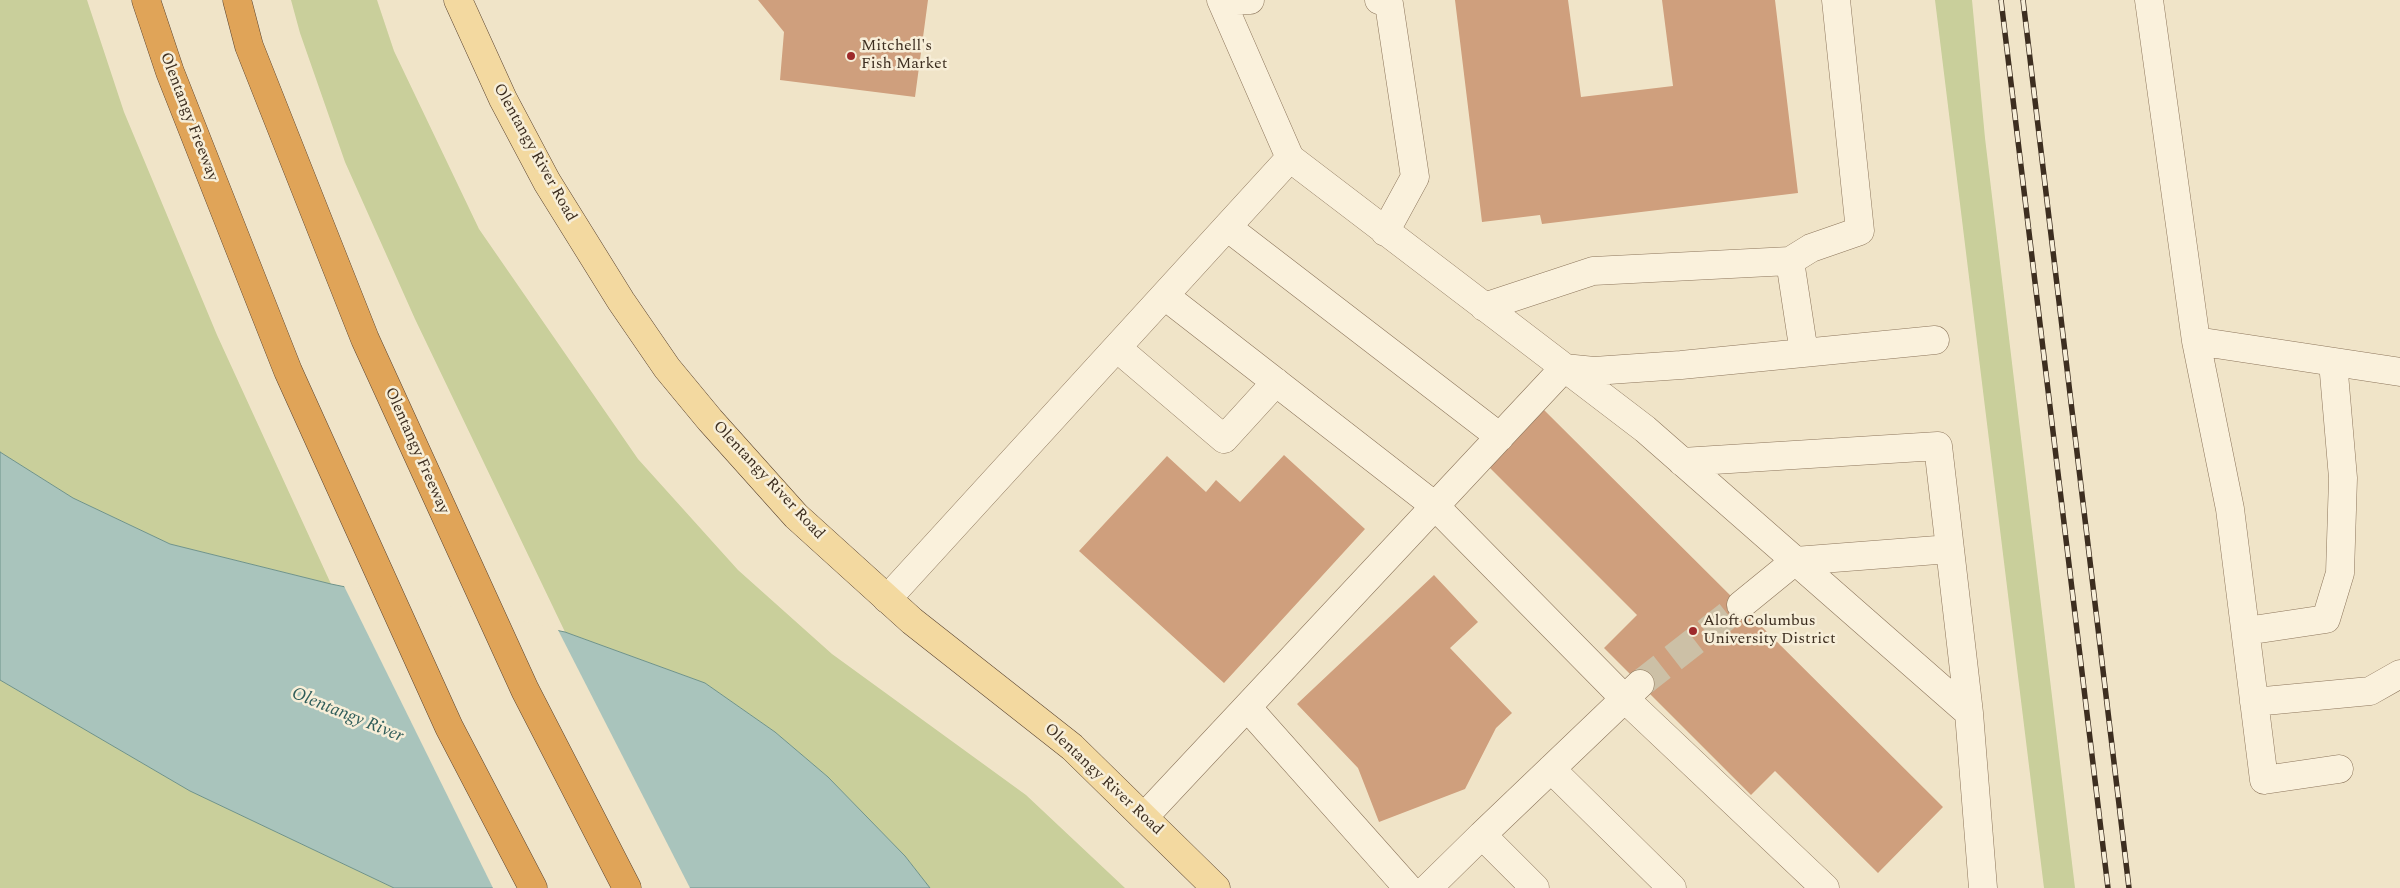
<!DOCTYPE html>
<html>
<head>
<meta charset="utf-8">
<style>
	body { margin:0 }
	canvas { display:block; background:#f0e4c8 }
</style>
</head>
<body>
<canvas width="2400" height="888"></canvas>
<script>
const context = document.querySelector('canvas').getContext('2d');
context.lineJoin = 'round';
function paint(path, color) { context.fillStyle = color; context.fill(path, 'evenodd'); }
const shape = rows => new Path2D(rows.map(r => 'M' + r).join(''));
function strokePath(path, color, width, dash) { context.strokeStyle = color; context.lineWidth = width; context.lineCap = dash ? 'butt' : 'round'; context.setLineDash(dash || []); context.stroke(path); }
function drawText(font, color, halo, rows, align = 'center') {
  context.font = font + ' Spectral,serif'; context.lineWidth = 5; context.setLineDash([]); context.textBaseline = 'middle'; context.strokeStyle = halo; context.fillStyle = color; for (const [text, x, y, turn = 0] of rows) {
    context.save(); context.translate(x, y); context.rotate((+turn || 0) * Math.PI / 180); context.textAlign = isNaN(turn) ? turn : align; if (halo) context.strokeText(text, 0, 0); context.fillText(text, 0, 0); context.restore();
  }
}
paint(shape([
	[0,0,87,0,124,112,217,335,331,584,170,544,73,498,0,452],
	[291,0,377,0,394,51,479,229,638,459,738,570,832,654,1026,795,1125,888,930,888,905,856,828,777,775,732,705,683,565,632,415,319,345,162,300,33],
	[1935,0,1972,0,1985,138,2075,888,2044,888],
	[0,680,190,791,394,888,0,888]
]), '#c9cf9b');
const water = shape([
	[0,452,73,498,170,544,331,584,565,632,705,683,775,732,828,777,905,856,930,888,394,888,190,791,0,680,0,452]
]);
paint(water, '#a9c4bc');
strokePath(water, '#6f938a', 1);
paint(shape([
	[343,584,557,628,690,888,493,888]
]), '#f0e4c8');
paint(shape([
	[758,0,928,0,915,97,780,80,784,32],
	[1455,0,1568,0,1581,97,1673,86,1662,0,1775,0,1798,193,1542,224,1540,215,1482,222],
	[1544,410,1943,807,1878,873,1775,771,1751,795,1604,648,1637,615,1488,466],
	[1284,455,1365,529,1224,683,1079,551,1167,456,1206,492,1216,480,1240,502],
	[1434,575,1478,622,1450,648,1512,713,1496,728,1465,789,1379,822,1358,768,1297,704]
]), '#cf9f7d');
strokePath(shape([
	[1640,684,1741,605]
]), '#ccc0a6', 28, [28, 14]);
const minor = shape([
	[1221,0,1290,158,1645,429,1969,713,1983,888],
	[1379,0,1389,4,1415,177,1385,232],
	[2149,0,2196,341,2400,372],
	[1222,1,1250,0],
	[1227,227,1500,437],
	[1165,296,1435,506,1624,698,1825,888],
	[1484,307,1593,271,1790,261],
	[2196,341,2230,509,2264,780,2339,769],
	[1117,348,1224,439,1276,382],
	[1804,353,1790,261,1811,248,1860,231,1836,0],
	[1682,462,1938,446,1969,713],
	[887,599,1290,158],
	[1741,605,1795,561,1950,549],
	[2246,631,2326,619,2340,573,2343,478,2333,362],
	[2254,702,2370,691,2400,674],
	[1247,707,1564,368,1594,371,1681,365,1935,340],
	[1551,769,1672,888],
	[1144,817,1247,707,1408,888],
	[1482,835,1640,684],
	[1428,888,1482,835,1535,888]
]);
const major = shape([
	[458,0,503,99,547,182,621,301,667,368,710,420,796,516,912,621,1072,747,1216,888]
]);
const highway = shape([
	[146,0,170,72,288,371,449,727,533,888],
	[237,0,249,46,365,339,525,690,627,888]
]);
strokePath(minor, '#8d765c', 29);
strokePath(major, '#5b4430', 29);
strokePath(highway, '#5b4430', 29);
strokePath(minor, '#faf1dc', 28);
strokePath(major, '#f3d9a0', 28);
strokePath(highway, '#e0a458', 28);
const rail = shape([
	[2001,0,2108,888],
	[2023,0,2129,888]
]);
strokePath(rail, '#3d2e20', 5.5);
strokePath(rail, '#f7eed8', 4, [11]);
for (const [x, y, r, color] of [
	[851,56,5,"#9e2a2b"],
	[1693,631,5,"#9e2a2b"]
]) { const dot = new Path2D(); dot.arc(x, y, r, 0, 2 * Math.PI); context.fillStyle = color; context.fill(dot); strokePath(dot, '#f7eed8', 2); }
drawText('16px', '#3d2e20', '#f7eed8', [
	["Mitchell's",861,47],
	["Fish Market",861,65],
	["Aloft Columbus",1703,622],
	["University District",1703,640]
], 'left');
drawText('16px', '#3d2e20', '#f7eed8', [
	["Olentangy Freeway",188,117,69],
	["Olentangy River Road",534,153,61],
	["Olentangy Freeway",416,451,66],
	["Olentangy River Road",768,481,47],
	["Olentangy River Road",1103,780,43]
]);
drawText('italic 18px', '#2f5d5a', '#f7eed8', [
	["Olentangy River",347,716,22]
]);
</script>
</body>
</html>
